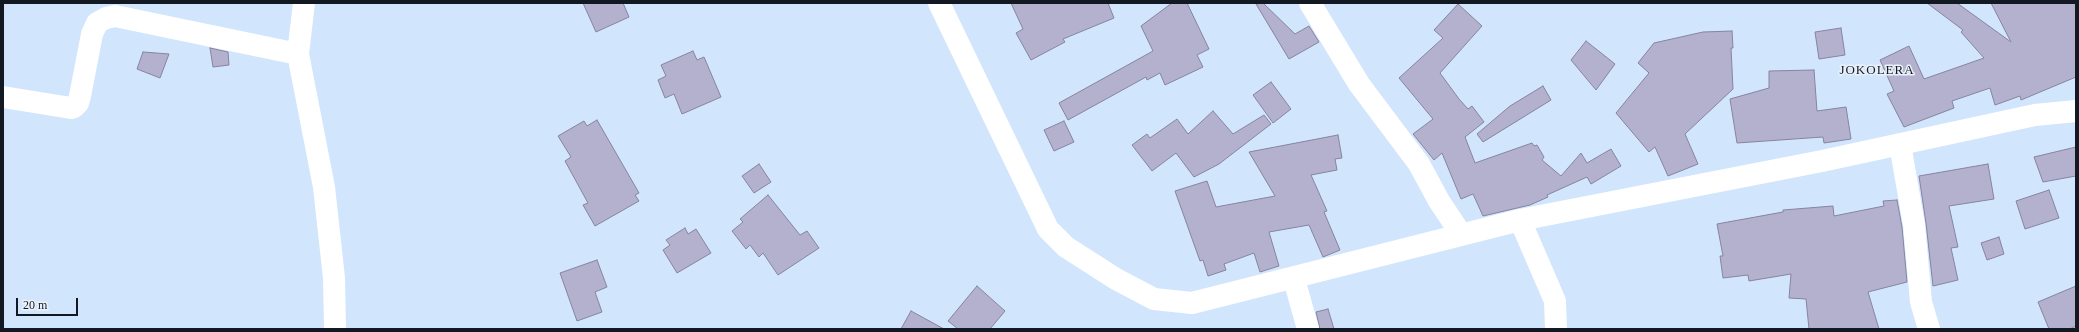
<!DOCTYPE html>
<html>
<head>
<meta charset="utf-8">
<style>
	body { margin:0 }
	#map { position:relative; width:2079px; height:332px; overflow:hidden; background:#d1e5fd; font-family:"Times New Roman",serif }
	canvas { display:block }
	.frame { position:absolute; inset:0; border:4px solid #131922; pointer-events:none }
	.scale { position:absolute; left:16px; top:298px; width:62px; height:18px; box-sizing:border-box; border:2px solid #131922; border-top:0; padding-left:5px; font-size:12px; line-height:14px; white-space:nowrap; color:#131922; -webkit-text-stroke:3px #e9f1fa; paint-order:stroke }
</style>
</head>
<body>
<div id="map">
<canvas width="2079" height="332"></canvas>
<div class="frame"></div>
<div class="scale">20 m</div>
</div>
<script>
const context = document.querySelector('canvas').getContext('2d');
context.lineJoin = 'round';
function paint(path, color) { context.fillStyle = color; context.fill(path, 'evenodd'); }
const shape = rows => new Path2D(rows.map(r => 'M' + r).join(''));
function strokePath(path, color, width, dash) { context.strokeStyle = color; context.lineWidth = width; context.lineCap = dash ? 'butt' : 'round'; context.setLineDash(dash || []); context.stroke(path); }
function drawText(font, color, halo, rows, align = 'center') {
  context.font = font + ' "Times New Roman",serif'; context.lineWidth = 3; context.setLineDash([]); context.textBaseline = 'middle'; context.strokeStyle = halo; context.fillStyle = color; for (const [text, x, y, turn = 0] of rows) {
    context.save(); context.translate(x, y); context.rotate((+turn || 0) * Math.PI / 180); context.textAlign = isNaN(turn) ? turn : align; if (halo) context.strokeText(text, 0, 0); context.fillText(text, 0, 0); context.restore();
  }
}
const building = shape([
	[583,3,623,3,629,17,596,32,583,3],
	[1011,3,1108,3,1114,18,1063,39,1065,42,1031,60,1016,33,1023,29,1011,3],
	[1172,3,1187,3,1209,49,1197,55,1203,67,1165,85,1160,73,1147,80,1146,77,1068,120,1059,103,1153,51,1141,26,1172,3],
	[1263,3,1295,34,1309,26,1319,42,1289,59,1256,4,1263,3],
	[1927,3,1957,3,2011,42,1991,3,2076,3,2076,77,2021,100,2020,96,1995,105,1990,88,1952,101,1954,108,1904,127,1887,94,1894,91,1880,60,1909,46,1924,79,1984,58,1961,32,1963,30,1927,3],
	[1458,4,1482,26,1440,73,1459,99,1468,109,1472,106,1484,122,1465,137,1475,163,1532,143,1534,146,1537,145,1544,157,1542,160,1561,176,1581,153,1587,163,1611,149,1621,166,1591,184,1587,177,1547,195,1548,197,1530,205,1483,216,1473,194,1461,199,1442,153,1434,160,1413,134,1433,119,1399,78,1443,38,1434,30,1458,4],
	[1841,28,1845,55,1819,59,1815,32,1841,28],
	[1732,31,1733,48,1731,48,1733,89,1685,134,1698,164,1668,176,1655,147,1649,152,1616,113,1649,73,1638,63,1654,43,1703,32,1732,31],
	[1586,41,1615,64,1596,90,1571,60,1586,41],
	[210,48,228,52,229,65,213,67,210,48],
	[693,51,697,60,704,57,721,97,682,114,674,94,665,98,658,80,666,76,661,65,693,51],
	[143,52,169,54,160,78,137,69,143,52],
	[1814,70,1817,111,1846,107,1851,139,1824,143,1823,137,1737,143,1730,99,1769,88,1769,71,1814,70],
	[1271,82,1291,109,1273,123,1253,95,1271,82],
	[1543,86,1551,100,1483,142,1477,134,1510,106,1543,86],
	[1213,111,1233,134,1264,115,1271,124,1219,164,1194,177,1176,153,1152,171,1132,145,1147,134,1150,138,1177,119,1188,134,1213,111],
	[597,120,639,193,635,195,639,201,595,226,583,205,588,203,565,161,571,157,558,136,584,121,587,126,597,120],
	[1064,121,1074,142,1054,151,1044,130,1064,121],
	[1338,135,1342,158,1335,159,1337,170,1311,175,1327,211,1324,212,1340,250,1323,257,1309,225,1269,232,1279,266,1260,272,1254,253,1224,264,1226,270,1208,276,1203,260,1200,261,1175,191,1207,181,1216,207,1275,196,1249,152,1338,135],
	[2076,147,2076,176,2043,182,2034,157,2076,147],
	[759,164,771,182,754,193,742,176,759,164],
	[1988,164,1994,199,1949,206,1958,247,1951,248,1958,280,1933,286,1926,223,1919,176,1988,164],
	[2049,190,2059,218,2025,229,2016,201,2049,190],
	[768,195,800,235,807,231,819,248,778,275,763,253,759,257,750,245,746,249,732,231,743,222,740,219,768,195],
	[1897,200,1902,227,1907,282,1868,292,1879,329,1809,329,1806,299,1789,298,1791,274,1749,281,1748,275,1723,278,1720,256,1723,256,1717,224,1783,212,1783,210,1833,206,1834,216,1884,206,1883,201,1897,200],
	[685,228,688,234,696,229,711,253,677,273,663,250,670,245,666,240,685,228],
	[1999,237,2004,254,1987,260,1981,243,1999,237],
	[597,260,607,287,595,292,602,312,577,321,560,273,597,260],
	[977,286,1005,311,990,329,958,329,948,321,977,286],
	[2076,286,2076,326,2070,329,2049,329,2038,302,2076,286],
	[1328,309,1334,329,1320,329,1316,312,1328,309],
	[911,311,944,329,901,329,911,311]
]);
paint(building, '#b3b1cd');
strokePath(building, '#86849e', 1);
strokePath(shape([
	[304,3,298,54,324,187,334,278,335,329],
	[939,3,1048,229,1066,247,1116,279,1154,299,1192,303,1520,220,1822,161,2035,115,2076,111],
	[1310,3,1359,84,1419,164,1439,201,1461,234],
	[3,97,71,108,74,107,78,103,80,96,92,34,97,23,106,18,115,16,298,54],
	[1900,144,1914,225,1921,302,1929,329],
	[1520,220,1555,301,1556,329],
	[1294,279,1308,329]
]), '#fff', 22);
context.letterSpacing = '1px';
drawText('13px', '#131922', '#e9f1fa', [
	["JOKOLERA",1877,71]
]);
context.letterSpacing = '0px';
</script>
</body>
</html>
